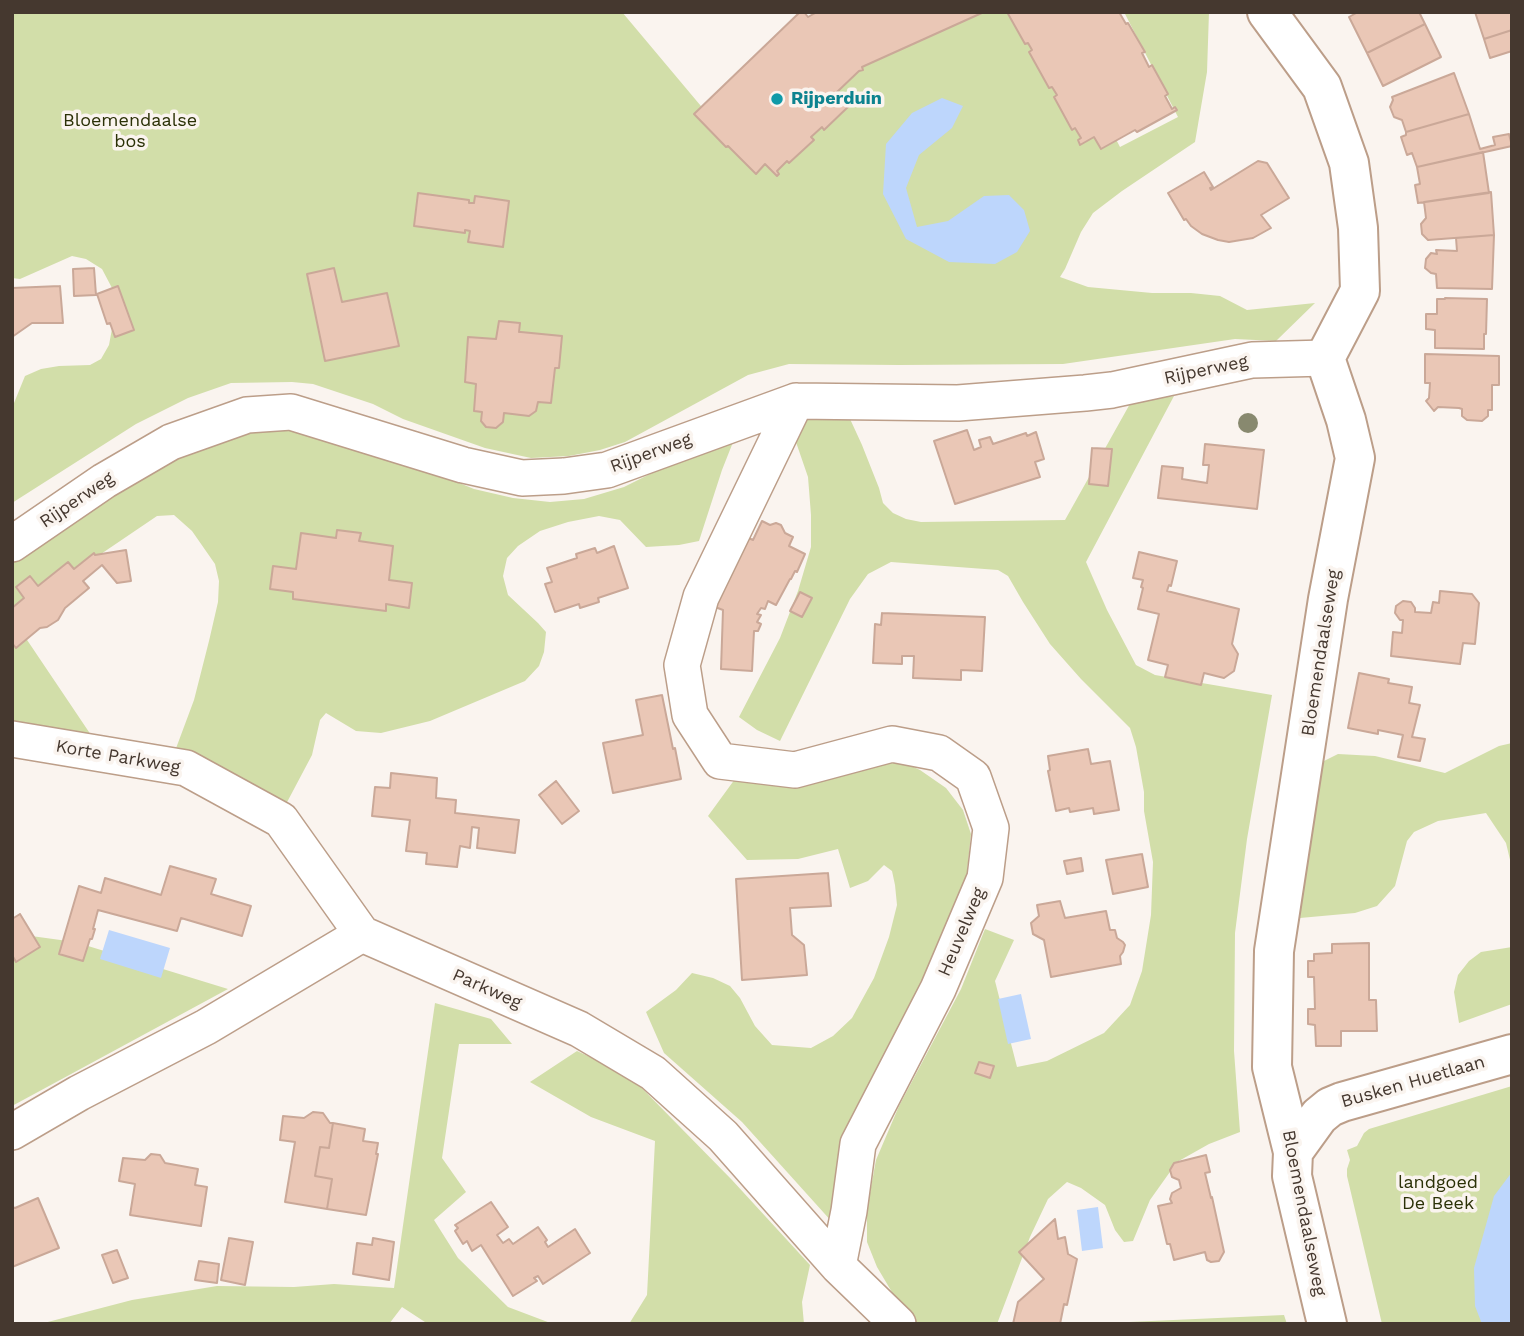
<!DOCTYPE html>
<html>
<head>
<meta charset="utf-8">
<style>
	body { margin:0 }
	#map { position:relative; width:1524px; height:1336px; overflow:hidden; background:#faf4ef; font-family:"Work Sans",sans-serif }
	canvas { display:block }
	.frame { position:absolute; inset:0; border:14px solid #45382f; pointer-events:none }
</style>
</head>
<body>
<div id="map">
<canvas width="1524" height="1336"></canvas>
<div class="frame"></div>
</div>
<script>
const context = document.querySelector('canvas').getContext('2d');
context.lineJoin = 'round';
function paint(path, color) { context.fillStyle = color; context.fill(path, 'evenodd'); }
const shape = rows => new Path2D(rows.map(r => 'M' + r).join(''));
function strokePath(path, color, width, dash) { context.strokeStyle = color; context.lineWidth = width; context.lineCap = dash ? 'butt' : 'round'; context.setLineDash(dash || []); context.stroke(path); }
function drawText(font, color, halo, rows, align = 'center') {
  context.font = font + ' "Work Sans",sans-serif'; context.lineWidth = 7; context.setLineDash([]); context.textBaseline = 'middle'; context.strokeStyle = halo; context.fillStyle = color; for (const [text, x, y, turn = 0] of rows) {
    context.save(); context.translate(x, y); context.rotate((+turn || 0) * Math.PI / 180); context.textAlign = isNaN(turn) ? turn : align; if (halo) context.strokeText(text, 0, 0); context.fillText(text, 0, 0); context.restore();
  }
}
paint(shape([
	[12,12,622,12,737,149,842,60,947,12,1050,12,1120,147,1178,117,1124,12,1209,12,1207,72,1195,142,1122,191,1093,213,1081,232,1065,269,1060,277,1088,287,1152,293,1191,293,1220,296,1247,310,1315,303,1276,341,1235,339,1063,364,899,365,789,364,748,375,625,442,600,450,569,456,531,458,485,448,403,419,373,404,313,384,292,382,231,383,188,398,136,424,12,503,12,408,25,376,41,369,59,366,90,365,101,359,109,345,114,318,112,288,102,269,86,259,72,256,20,279,12,278],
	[1174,396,1086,562,1107,610,1136,665,1155,675,1272,695,1247,839,1235,933,1234,1051,1240,1132,1209,1144,1177,1162,1150,1200,1133,1241,1124,1242,1115,1230,1105,1205,1081,1188,1067,1182,1048,1199,1030,1237,997,1324,916,1324,905,1314,877,1267,867,1242,867,1209,876,1160,899,1106,961,989,985,929,1014,940,995,981,1017,1067,1047,1061,1104,1033,1130,1005,1142,971,1151,915,1153,862,1144,811,1144,792,1136,747,1130,728,1081,679,1050,644,1023,602,1008,576,998,570,891,562,868,574,850,599,780,741,757,730,739,717,780,638,798,591,811,547,811,515,808,477,787,416,845,408,862,445,879,488,883,503,893,513,906,519,921,522,1065,520,1131,402],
	[294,426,403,460,474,489,513,498,550,502,584,499,624,487,676,461,739,427,722,470,699,541,679,545,646,547,620,520,599,516,568,522,540,531,518,546,507,558,503,576,508,595,538,623,546,632,544,652,539,666,525,681,430,721,381,733,356,731,326,713,320,720,312,755,285,806,175,751,194,700,209,641,218,602,219,581,215,564,192,531,174,515,157,516,36,598,17,625,91,735,12,722,12,563,134,480,195,445,250,429],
	[1512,743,1512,868,1506,843,1486,813,1438,821,1414,832,1407,841,1395,886,1377,906,1355,913,1300,918,1303,877,1322,762,1338,754,1375,756,1445,773,1499,746],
	[892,757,920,770,946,788,963,810,971,834,965,891,833,1223,742,1122,664,1053,646,1012,676,990,692,973,713,978,730,986,740,998,755,1026,772,1045,811,1048,833,1036,852,1018,874,978,889,937,897,905,895,885,892,871,884,865,868,881,850,888,838,849,798,859,747,860,708,816,743,768],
	[24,935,75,942,228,989,12,1106,12,936],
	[1512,947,1512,1004,1459,1023,1454,992,1458,975,1469,961,1481,952],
	[435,1003,491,1019,512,1044,459,1044,442,1158,466,1192,434,1220,458,1258,508,1307,553,1324,428,1324,402,1307,389,1324,40,1324,132,1300,217,1286,294,1287,334,1284,394,1288],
	[577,1051,629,1075,732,1180,810,1265,802,1302,804,1324,629,1324,647,1295,655,1141,591,1117,530,1082],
	[1512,1086,1512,1324,1382,1324,1347,1176,1347,1169,1350,1160,1347,1150,1357,1146,1364,1133,1369,1129],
	[1284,1315,1287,1324,1107,1324,1107,1323]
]), '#d2dea9');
paint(shape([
	[942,98,963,106,952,128,919,155,906,188,917,227,948,221,984,196,1009,195,1024,210,1030,231,1017,252,995,264,949,262,906,239,883,194,886,144,912,113],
	[109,930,170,948,161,978,100,959],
	[1021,994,1031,1039,1008,1044,998,999],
	[1512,1172,1512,1324,1482,1324,1475,1306,1474,1268,1494,1196],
	[1098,1207,1103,1248,1082,1251,1077,1210]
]), '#bdd6fc');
const building = shape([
	[800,12,804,12,808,17,817,12,984,12,862,67,863,70,859,71,837,92,849,106,824,130,822,127,811,137,814,140,789,163,787,161,777,171,779,174,777,176,765,164,756,174,728,146,726,147,694,114,800,12],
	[1007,12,1119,12,1126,24,1128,23,1145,52,1142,53,1149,67,1152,65,1168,94,1165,96,1172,109,1175,107,1177,110,1137,132,1135,130,1101,149,1094,137,1080,145,1078,140,1081,138,1075,128,1072,130,1054,97,1057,95,1052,87,1049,88,1029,52,1032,50,1028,43,1025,44,1007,12],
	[1358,12,1419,12,1425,24,1367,53,1349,17,1358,12],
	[1475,12,1512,12,1512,30,1484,39,1475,12],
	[1425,24,1441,57,1383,86,1367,53,1425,24],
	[1512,30,1512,51,1490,58,1484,39,1512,30],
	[1454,73,1469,114,1406,132,1402,120,1394,117,1390,107,1393,100,1392,97,1454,73],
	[1469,114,1480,149,1495,145,1493,137,1509,134,1512,146,1417,167,1412,153,1407,155,1401,137,1406,135,1406,132,1469,114],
	[1483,152,1489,193,1418,203,1415,185,1420,184,1417,167,1483,152],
	[1258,161,1267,163,1289,198,1261,215,1271,228,1253,238,1229,242,1218,240,1202,234,1191,226,1186,219,1184,220,1168,193,1204,172,1213,187,1210,188,1211,190,1258,161],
	[1491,192,1494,235,1428,240,1422,234,1421,224,1426,218,1424,202,1491,192],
	[418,193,469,200,469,203,474,203,475,196,509,201,503,247,468,242,470,231,465,230,465,233,414,226,418,193],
	[1494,235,1492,289,1437,288,1436,274,1431,273,1425,268,1426,259,1431,253,1437,254,1436,250,1457,251,1456,238,1494,235],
	[94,268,96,295,74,296,73,269,94,268],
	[334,268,342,302,387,293,399,346,325,361,307,274,334,268],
	[60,286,63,323,32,323,12,337,12,288,60,286],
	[118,286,134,330,115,337,110,323,107,324,97,294,118,286],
	[1445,298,1487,299,1486,334,1484,334,1484,349,1435,348,1435,330,1426,329,1426,314,1437,314,1437,299,1445,299,1445,298],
	[499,321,520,323,519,332,521,332,562,336,559,368,555,368,551,403,538,402,536,411,529,416,504,413,503,422,496,428,486,427,481,421,482,412,474,411,476,384,465,382,468,337,496,339,499,321],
	[1425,354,1499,356,1499,385,1492,385,1492,410,1488,410,1488,416,1482,421,1467,420,1462,416,1462,409,1459,408,1438,407,1434,411,1426,401,1429,398,1430,383,1425,383,1425,354],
	[967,430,974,450,981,447,979,440,990,437,993,444,1026,433,1027,436,1036,432,1044,459,1035,462,1040,477,955,504,934,441,967,430],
	[1205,444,1264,450,1257,509,1158,498,1162,466,1183,468,1182,479,1207,483,1209,465,1203,465,1205,444],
	[1092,448,1112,449,1108,486,1089,484,1092,448],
	[762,521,770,525,776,523,781,525,785,533,793,537,789,546,805,554,797,572,795,571,791,579,790,579,776,605,768,601,765,609,761,608,757,614,761,615,757,622,761,624,758,631,754,631,752,671,721,669,723,610,715,607,744,536,753,540,762,521],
	[337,530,361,533,359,541,393,546,389,580,412,583,409,608,386,604,386,611,293,599,293,592,270,589,273,566,296,569,301,533,336,538,337,530],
	[614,546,628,588,598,598,599,602,580,608,579,604,555,612,545,584,552,582,547,568,577,558,576,554,595,548,597,553,614,546],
	[126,550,131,581,117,583,102,565,83,581,89,588,65,608,58,620,47,627,40,628,16,648,12,643,12,608,24,598,16,587,30,576,38,586,68,562,74,569,94,553,95,555,126,550],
	[1139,552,1177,561,1171,586,1169,585,1167,591,1239,609,1232,644,1238,654,1234,671,1224,678,1204,673,1201,685,1165,677,1168,665,1148,660,1159,614,1138,609,1143,588,1141,587,1143,580,1133,578,1139,552],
	[1440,591,1472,594,1479,603,1475,644,1463,643,1460,664,1391,656,1393,632,1402,633,1403,620,1400,620,1395,613,1396,606,1403,601,1411,602,1415,608,1415,612,1431,613,1433,602,1439,603,1440,591],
	[800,592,812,598,802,617,790,611,800,592],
	[882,613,985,617,982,671,961,670,961,680,913,678,914,656,902,656,902,664,873,663,875,624,881,625,882,613],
	[1359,673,1389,679,1388,683,1412,687,1409,703,1420,705,1412,737,1425,739,1420,761,1398,757,1403,735,1378,730,1378,734,1348,728,1359,673],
	[662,695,673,749,675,748,681,779,613,793,603,743,643,735,636,700,662,695],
	[1088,749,1091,764,1110,761,1119,810,1094,814,1093,808,1070,812,1069,808,1056,811,1048,771,1050,770,1048,756,1088,749],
	[391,773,437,778,436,798,456,800,455,813,519,820,515,853,477,848,479,828,472,827,470,848,460,846,457,867,426,864,427,853,406,851,410,820,372,816,375,787,390,788,391,773],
	[556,781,579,811,562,824,539,795,556,781],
	[1142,854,1148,887,1113,894,1106,860,1142,854],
	[1081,858,1083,871,1067,874,1064,861,1081,858],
	[170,866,216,879,211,894,251,906,242,936,181,918,177,931,98,910,93,929,95,929,92,939,90,939,83,961,59,954,79,886,101,893,105,878,161,895,170,866],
	[828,873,831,906,790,908,792,935,804,945,807,975,742,980,736,879,828,873],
	[1060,901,1065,918,1106,911,1110,930,1115,930,1117,938,1123,942,1125,945,1123,952,1120,956,1121,964,1051,977,1044,940,1033,934,1031,923,1039,916,1037,905,1060,901],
	[20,914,40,947,16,962,12,955,12,919,20,914],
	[1369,943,1369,1000,1376,1000,1377,1031,1341,1031,1341,1046,1316,1046,1315,1025,1308,1024,1308,1009,1315,1009,1314,977,1308,977,1308,961,1314,961,1314,954,1332,953,1332,944,1369,943],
	[979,1062,994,1066,990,1078,975,1073,979,1062],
	[313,1112,323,1113,330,1123,333,1123,329,1148,320,1147,315,1176,332,1179,327,1209,285,1202,295,1142,280,1140,283,1116,304,1118,313,1112],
	[333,1123,365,1129,363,1141,378,1143,376,1154,378,1154,366,1215,327,1209,332,1179,315,1176,320,1147,329,1148,333,1123],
	[151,1154,160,1155,165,1163,198,1169,195,1185,207,1187,201,1226,130,1215,135,1184,119,1181,123,1158,145,1160,151,1154],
	[1206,1155,1210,1172,1205,1173,1211,1198,1212,1197,1224,1252,1219,1261,1211,1262,1207,1260,1205,1252,1174,1260,1170,1244,1167,1244,1158,1206,1172,1203,1170,1199,1172,1193,1181,1188,1179,1180,1172,1177,1170,1170,1174,1163,1206,1155],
	[38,1198,59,1248,12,1267,12,1207,15,1208,38,1198],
	[491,1202,508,1227,497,1235,503,1243,509,1239,513,1244,538,1227,547,1240,545,1242,548,1247,575,1229,590,1253,543,1284,538,1276,534,1278,537,1281,513,1296,481,1245,472,1251,467,1241,463,1244,455,1231,458,1228,455,1225,491,1202],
	[1055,1219,1058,1239,1065,1237,1068,1254,1077,1259,1067,1305,1064,1304,1060,1324,1013,1324,1018,1302,1044,1279,1019,1252,1055,1219],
	[229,1238,253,1242,245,1285,221,1280,229,1238],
	[373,1238,394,1242,389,1280,353,1274,357,1243,372,1245,373,1238],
	[117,1250,128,1278,113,1283,102,1255,117,1250],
	[199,1261,219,1264,217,1283,195,1280,199,1261]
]);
paint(building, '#eac7b6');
strokePath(building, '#caa898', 2);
const street = shape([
	[796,401,701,597,682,665,690,715,720,761,795,770,892,744,939,753,973,777,991,828,985,878,938,989,858,1144,849,1211,838,1266],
	[12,544,104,481,171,442,247,415,291,412,463,465,522,478,564,476,607,470,796,401,958,403,1085,393,1112,390,1252,360,1325,358],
	[12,739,186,768,281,820,362,934],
	[12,1132,79,1093,206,1027,362,934,579,1029,653,1073,723,1136,838,1266,898,1324]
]);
const secondary = shape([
	[1267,12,1322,87,1349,163,1358,228,1360,291,1325,358,1346,420,1355,458,1328,599,1274,951,1272,1067,1293,1152,1292,1176,1327,1324],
	[1293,1152,1319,1116,1330,1107,1342,1102,1512,1054]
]);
strokePath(street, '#bc9e89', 38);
strokePath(secondary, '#bc9e89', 42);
strokePath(street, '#fff', 35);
strokePath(secondary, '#fff', 38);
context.fillStyle = '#88896f';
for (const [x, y] of [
	[1248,423]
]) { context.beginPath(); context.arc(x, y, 10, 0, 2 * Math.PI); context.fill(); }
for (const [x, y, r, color] of [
	[777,99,7,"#0f9aa8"]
]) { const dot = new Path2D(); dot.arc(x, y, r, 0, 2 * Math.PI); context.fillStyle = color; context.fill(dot); strokePath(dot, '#faf4ef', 2.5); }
drawText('bold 18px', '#0d838f', '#faf4ef', [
	["Rijperduin",791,99]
], 'left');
drawText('18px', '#2b3107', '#faf4ef', [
	["Bloemendaalse",130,121],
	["bos",130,142],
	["landgoed",1438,1183],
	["De Beek",1438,1204]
]);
drawText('18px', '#45382f', '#faf4ef', [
	["Rijperweg",1206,370,-12],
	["Rijperweg",651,453,-20],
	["Rijperweg",77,500,-34],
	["Bloemendaalseweg",1321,653,-81],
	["Korte Parkweg",118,757,10],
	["Heuvelweg",962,932,-67],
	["Parkweg",487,989,24],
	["Busken Huetlaan",1413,1082,-16],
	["Bloemendaalseweg",1304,1213,79]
]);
</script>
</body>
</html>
